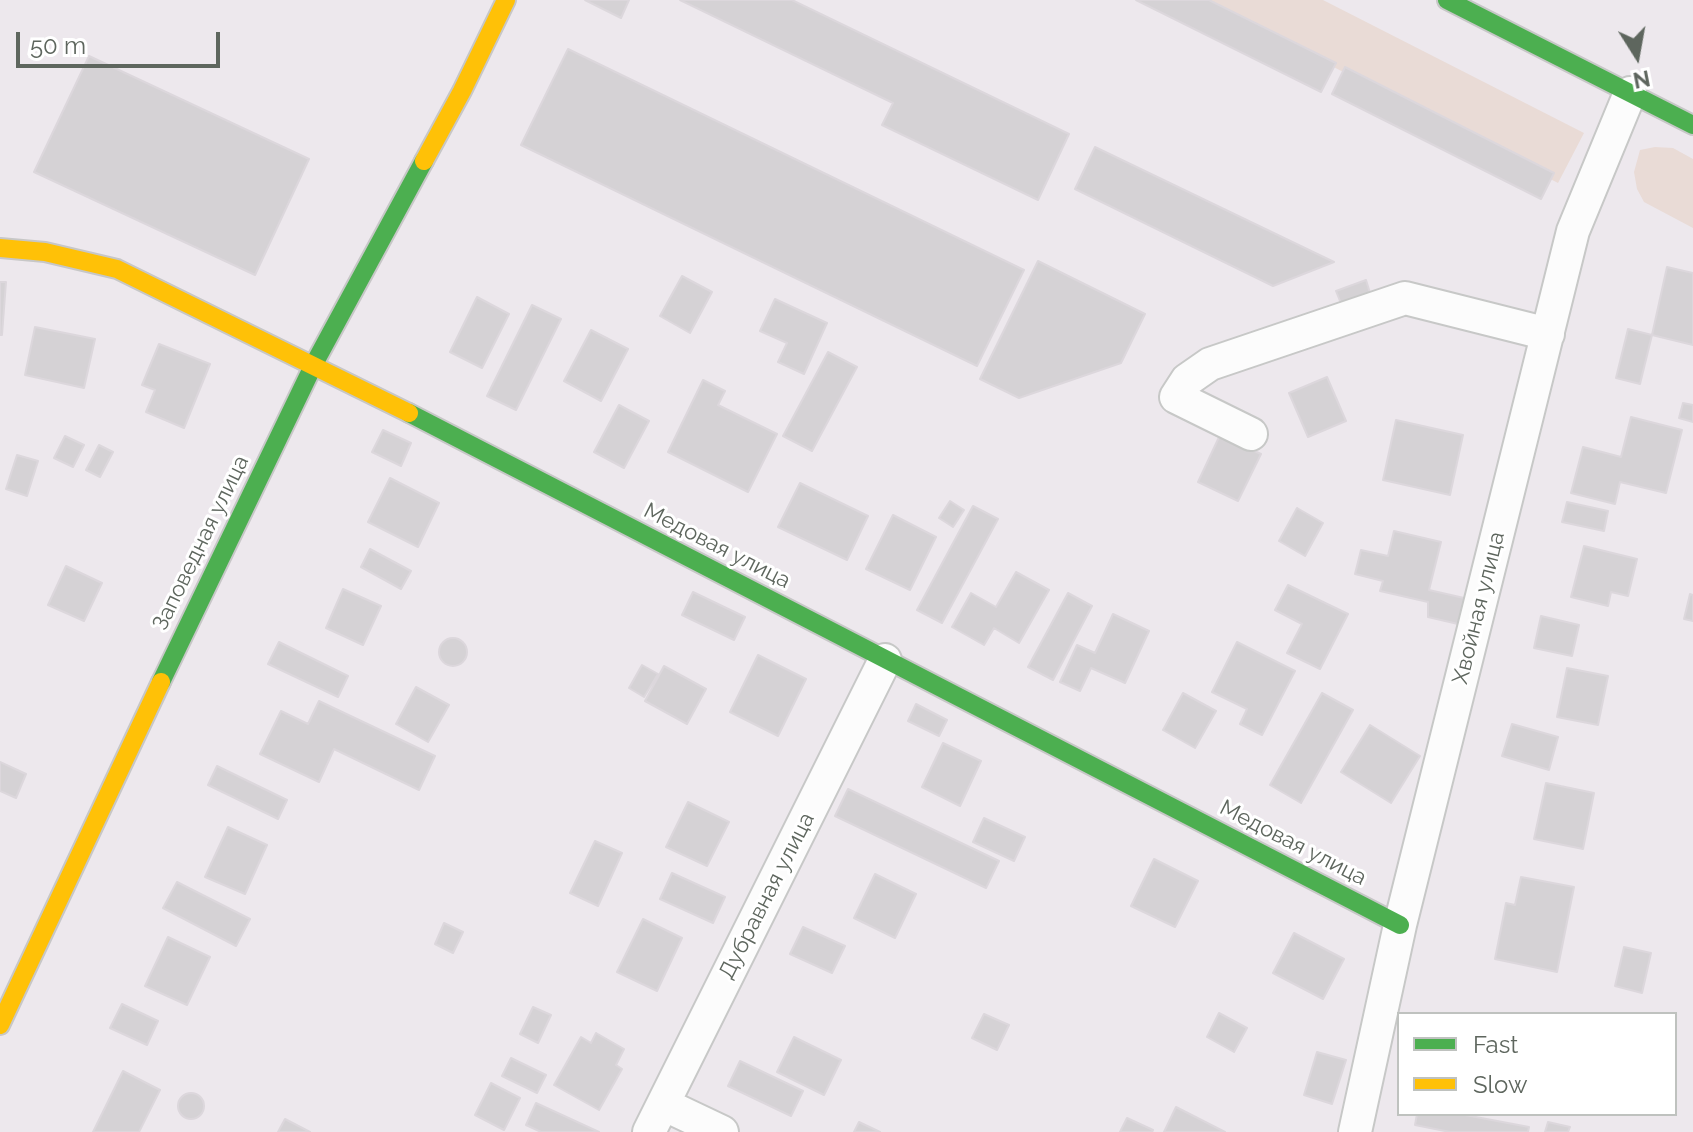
<!DOCTYPE html>
<html>
<head>
<meta charset="utf-8">
<style>
	body { margin:0 }
	#map { position:relative; width:1693px; height:1132px; overflow:hidden; background:#ede8ed; font-family:Raleway,sans-serif }
	canvas { display:block }
	.legend { position:absolute; left:1397px; top:1012px; width:280px; height:104px; box-sizing:border-box; background:#fff; border:2px solid #bfc2bf; margin:0; padding:10px 14px; list-style:none; font-size:24px; color:#5e665e }
	.legend li { display:flex; align-items:center; gap:16px; height:40px }
	.legend b { width:40px; border:2px solid #bfc2bf }
	.north { position:absolute; left:1597px; top:16px; width:80px; height:80px; -webkit-text-stroke:6px #fff; paint-order:stroke; rotate:169deg; font-size:22px; font-weight:700; line-height:32px; text-align:center; color:#5e665e }
	.north::after { content:''; display:block; margin:auto; width:28px; height:36px; background:#5e665e; clip-path:polygon(50% 0,100% 100%,50% 72%,0 100%) }
	.scale { position:absolute; left:16px; top:32px; width:204px; height:36px; box-sizing:border-box; border:4px solid #5e665e; border-top:0; padding-left:10px; font-size:24px; line-height:28px; white-space:nowrap; color:#5e665e; -webkit-text-stroke:6px #fff; paint-order:stroke }
</style>
</head>
<body>
<div id="map">
<canvas width="1693" height="1132"></canvas>
<ul class="legend">
<li><b style="height:10px;background:#4caf50"></b>Fast</li>
<li><b style="height:10px;background:#ffc107"></b>Slow</li>
</ul>
<div class="north">N</div>
<div class="scale">50 m</div>
</div>
<script>
const context = document.querySelector('canvas').getContext('2d');
context.lineJoin = 'round';
function paint(path, color) { context.fillStyle = color; context.fill(path, 'evenodd'); }
const shape = rows => new Path2D(rows.map(r => 'M' + r).join(''));
function strokePath(path, color, width, dash) { context.strokeStyle = color; context.lineWidth = width; context.lineCap = dash ? 'butt' : 'round'; context.setLineDash(dash || []); context.stroke(path); }
function drawText(font, color, halo, rows, align = 'center') {
  context.font = font + ' Raleway,sans-serif'; context.lineWidth = 6; context.setLineDash([]); context.textBaseline = 'middle'; context.strokeStyle = halo; context.fillStyle = color; for (const [text, x, y, turn = 0] of rows) {
    context.save(); context.translate(x, y); context.rotate((+turn || 0) * Math.PI / 180); context.textAlign = isNaN(turn) ? turn : align; if (halo) context.strokeText(text, 0, 0); context.fillText(text, 0, 0); context.restore();
  }
}
paint(shape([
	[1204,0,1323,0,1584,133,1558,183],
	[1655,147,1673,148,1693,159,1693,228,1644,202,1637,189,1634,172,1640,150]
]), '#e9dbd6');
const building = shape([
	[585,0,629,0,621,18,585,0],
	[680,0,792,0,1069,134,1038,200,882,125,893,103,680,0],
	[1136,0,1209,0,1336,63,1321,92,1136,0],
	[568,49,1024,270,977,366,521,145,568,49],
	[89,56,309,159,255,275,34,172,89,56],
	[1345,67,1554,173,1541,199,1332,94,1345,67],
	[1095,147,1334,262,1273,286,1075,189,1095,147],
	[1038,261,1145,314,1121,363,1019,398,980,379,1038,261],
	[1667,267,1693,273,1693,345,1652,335,1667,267],
	[682,276,712,292,690,333,660,316,682,276],
	[1366,280,1371,296,1342,306,1336,291,1366,280],
	[0,282,6,282,2,335,0,335,0,282],
	[477,297,509,314,482,368,450,352,477,297],
	[775,299,827,323,804,374,778,362,787,343,760,331,775,299],
	[532,305,561,319,516,410,487,396,532,305],
	[35,327,95,339,84,388,25,375,35,327],
	[1628,329,1652,335,1640,384,1616,378,1628,329],
	[591,330,628,349,601,401,564,381,591,330],
	[159,344,210,364,184,428,146,412,155,390,142,385,159,344],
	[828,352,857,367,812,451,783,436,828,352],
	[1327,377,1346,421,1308,437,1289,393,1327,377],
	[703,380,725,391,718,405,777,434,748,492,668,452,703,380],
	[1683,403,1693,405,1693,422,1679,418,1683,403],
	[619,405,649,421,624,468,594,452,619,405],
	[1631,417,1682,430,1666,493,1620,482,1615,504,1571,493,1583,447,1621,457,1631,417],
	[1396,420,1463,435,1450,495,1383,480,1396,420],
	[383,430,411,443,401,466,372,452,383,430],
	[1220,435,1261,454,1238,501,1198,482,1220,435],
	[65,436,84,445,73,467,54,458,65,436],
	[99,445,113,452,100,477,86,470,99,445],
	[17,455,38,461,27,496,6,489,17,455],
	[390,478,439,503,418,547,368,522,390,478],
	[800,483,868,516,847,560,778,527,800,483],
	[950,501,964,510,953,527,939,518,950,501],
	[1567,502,1608,511,1604,531,1562,522,1567,502],
	[973,506,998,519,942,623,917,610,973,506],
	[1297,508,1323,523,1305,556,1279,541,1297,508],
	[893,515,936,537,910,590,866,569,893,515],
	[1394,531,1441,542,1429,590,1464,598,1458,624,1428,617,1428,602,1380,591,1383,581,1355,574,1361,550,1388,556,1394,531],
	[1584,546,1637,559,1628,596,1611,592,1608,606,1571,597,1584,546],
	[370,549,411,571,401,589,361,567,370,549],
	[66,566,102,583,84,621,48,605,66,566],
	[1016,572,1049,590,1019,643,994,628,984,645,952,627,971,593,996,607,1016,572],
	[1288,585,1348,614,1320,669,1287,653,1302,624,1275,610,1288,585],
	[343,589,381,606,363,645,326,628,343,589],
	[693,592,745,617,734,640,682,615,693,592],
	[1068,593,1092,606,1053,680,1028,667,1068,593],
	[1690,594,1693,595,1693,621,1684,619,1690,594],
	[1113,614,1149,631,1125,683,1091,668,1080,691,1060,682,1077,645,1095,653,1113,614],
	[1541,616,1579,625,1572,656,1534,648,1541,616],
	'439 652a14 14 0 1 1 28 0a14 14 0 1 1-28 0Z',
	[279,642,348,676,338,697,268,664,279,642],
	[1237,642,1295,671,1262,735,1240,724,1247,709,1212,692,1237,642],
	[758,655,806,679,778,736,730,712,758,655],
	[642,665,658,674,644,697,629,688,642,665],
	[664,666,706,689,687,724,645,701,664,666],
	[1567,668,1608,676,1598,725,1557,717,1567,668],
	[416,687,449,705,428,742,396,724,416,687],
	[1183,693,1216,711,1195,748,1163,730,1183,693],
	[1322,693,1353,710,1301,803,1270,785,1322,693],
	[319,701,435,756,419,790,334,749,319,782,260,754,281,711,308,724,319,701],
	[916,704,947,720,939,736,908,721,916,704],
	[1512,724,1558,737,1549,770,1502,756,1512,724],
	[1370,725,1420,756,1391,803,1341,772,1370,725],
	[943,743,981,761,960,806,922,787,943,743],
	[0,762,26,774,16,798,0,791,0,762],
	[217,766,287,800,278,819,208,785,217,766],
	[1546,783,1594,793,1583,849,1534,839,1546,783],
	[848,789,999,861,986,888,835,816,848,789],
	[688,802,729,822,707,866,666,847,688,802],
	[984,818,1025,837,1014,861,973,842,984,818],
	[228,827,267,845,245,894,205,877,228,827],
	[595,841,622,853,598,906,570,893,595,841],
	[1154,859,1198,881,1175,927,1131,906,1154,859],
	[672,873,725,897,713,923,660,899,672,873],
	[875,874,916,894,895,938,854,918,875,874],
	[1521,877,1574,887,1557,972,1495,959,1506,903,1515,905,1521,877],
	[177,882,250,919,236,946,163,908,177,882],
	[643,919,682,938,657,991,617,972,643,919],
	[444,923,463,932,453,953,435,944,444,923],
	[803,927,845,946,832,973,790,954,803,927],
	[1294,933,1344,959,1323,999,1273,973,1294,933],
	[168,937,210,957,187,1005,145,986,168,937],
	[1624,947,1651,953,1642,993,1615,986,1624,947],
	[122,1004,158,1021,147,1045,110,1028,122,1004],
	[533,1007,551,1015,538,1043,520,1034,533,1007],
	[1219,1013,1247,1028,1234,1052,1207,1037,1219,1013],
	[984,1014,1009,1025,997,1050,972,1038,984,1014],
	[596,1033,624,1049,616,1065,622,1069,599,1110,554,1085,581,1037,591,1043,596,1033],
	[794,1037,841,1060,824,1095,777,1072,794,1037],
	[1317,1052,1346,1060,1332,1104,1304,1095,1317,1052],
	[511,1058,546,1075,537,1093,502,1076,511,1058],
	[740,1061,803,1091,791,1116,728,1086,740,1061],
	[123,1071,160,1090,139,1132,93,1132,123,1071],
	[491,1083,520,1098,504,1130,475,1115,491,1083],
	'178 1106a13 13 0 1 1 26 0a13 13 0 1 1-26 0Z',
	[536,1103,599,1132,541,1132,526,1125,536,1103],
	[1176,1107,1225,1132,1164,1132,1176,1107],
	[1417,1114,1460,1114,1529,1127,1528,1132,1450,1132,1415,1125,1417,1114],
	[1127,1118,1153,1130,1152,1132,1120,1132,1127,1118],
	[285,1119,310,1132,278,1132,285,1119],
	[859,1122,880,1132,854,1132,859,1122],
	[1548,1122,1570,1127,1568,1132,1545,1132,1548,1122]
]);
paint(building, '#d5d2d5');
strokePath(building, '#dcd7dc', 2);
const street = shape([
	[1251,434,1176,397,1187,380,1210,364,1405,298,1548,334],
	[663,1104,722,1132],
	[649,1132,885,660],
	[1355,1132,1400,925,1573,231,1630,93]
]);
const fast = shape([
	[1447,0,1693,125],
	[409,413,1400,925],
	[161,682,314,364,424,161]
]);
const slow = shape([
	[424,161,462,91,506,0],
	[0,248,45,252,117,269,409,413],
	[0,1025,161,682]
]);
strokePath(street, '#c7c8c7', 36);
strokePath(fast, '#c7c7c7', 22);
strokePath(slow, '#c7c7c7', 22);
strokePath(street, '#fcfcfc', 32);
strokePath(fast, '#4caf50', 18);
strokePath(slow, '#ffc107', 18);
drawText('22px', '#5e665e', '#fff', [
	["Заповедная улица",201,543,-64],
	["Медовая улица",717,546,27],
	["Хвойная улица",1479,608,-76],
	["Медовая улица",1293,843,27],
	["Дубравная улица",767,896,-63]
]);
</script>
</body>
</html>
